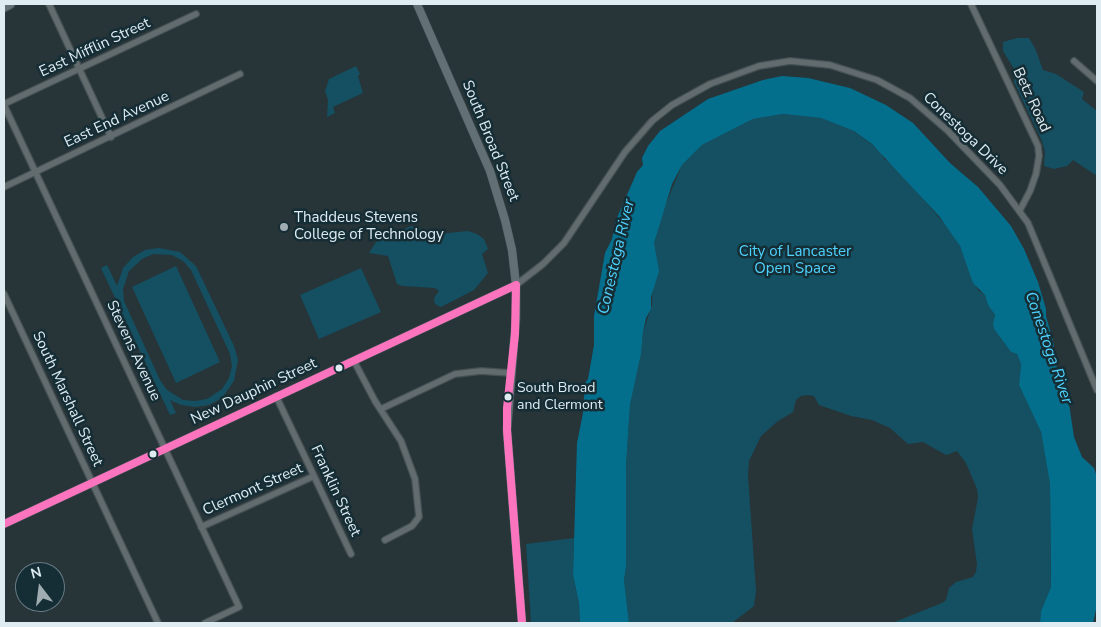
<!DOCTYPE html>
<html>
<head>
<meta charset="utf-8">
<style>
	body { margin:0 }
	#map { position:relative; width:1101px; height:627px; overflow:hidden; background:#273438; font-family:"Nunito Sans",sans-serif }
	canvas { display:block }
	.frame { position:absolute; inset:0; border:5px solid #dfedf3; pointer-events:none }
	.north { position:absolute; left:15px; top:562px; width:50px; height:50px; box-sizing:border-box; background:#152d35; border:1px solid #667a81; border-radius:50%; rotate:345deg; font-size:14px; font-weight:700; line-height:20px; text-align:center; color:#dfedf3 }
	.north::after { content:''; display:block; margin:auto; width:18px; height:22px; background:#9facb2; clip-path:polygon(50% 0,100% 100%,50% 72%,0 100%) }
</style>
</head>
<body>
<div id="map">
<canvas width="1101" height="627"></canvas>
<div class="frame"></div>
<div class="north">N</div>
</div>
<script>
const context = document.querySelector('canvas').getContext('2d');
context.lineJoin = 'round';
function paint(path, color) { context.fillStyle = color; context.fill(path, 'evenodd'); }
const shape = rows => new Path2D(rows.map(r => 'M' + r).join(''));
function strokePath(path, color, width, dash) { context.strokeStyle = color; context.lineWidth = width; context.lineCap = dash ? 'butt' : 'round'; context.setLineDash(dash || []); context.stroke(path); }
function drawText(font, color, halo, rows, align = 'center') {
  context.font = font + ' "Nunito Sans",sans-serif'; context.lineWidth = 5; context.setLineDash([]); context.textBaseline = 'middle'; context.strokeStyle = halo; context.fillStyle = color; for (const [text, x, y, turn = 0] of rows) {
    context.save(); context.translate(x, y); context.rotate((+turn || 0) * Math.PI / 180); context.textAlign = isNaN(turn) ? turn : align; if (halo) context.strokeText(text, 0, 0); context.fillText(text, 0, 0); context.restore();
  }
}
paint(shape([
	[1017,38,1029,38,1035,48,1043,70,1056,74,1084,92,1082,99,1097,111,1097,176,1073,160,1067,166,1054,169,1044,166,1045,152,1042,141,1014,82,1016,72,1003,51,1003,42],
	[356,66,360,74,358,76,363,93,333,107,335,113,327,117,328,100,325,91,329,79],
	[783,114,821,118,854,131,883,153,884,159,895,166,948,228,960,246,978,290,985,295,988,305,995,315,993,323,994,329,1011,352,1017,354,1021,364,1019,385,1041,432,1050,484,1051,587,1041,611,1040,623,892,623,942,603,946,600,949,588,956,582,973,577,976,572,977,564,972,529,978,498,977,489,966,463,957,451,946,455,923,442,908,444,890,428,872,420,851,416,819,405,814,396,808,395,801,396,796,400,793,412,778,421,761,436,749,461,748,475,756,591,754,606,732,623,629,623,624,580,626,567,626,466,630,405,641,354,643,332,652,305,654,243,663,211,682,165,702,145,753,119],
	[411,226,438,234,468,231,477,234,484,239,488,249,482,254,488,273,474,290,441,307,435,304,434,298,439,291,435,288,402,286,397,284,388,256,369,253,376,242],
	[159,248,180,252,196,266,234,346,238,360,234,381,222,398,209,405,195,407,181,405,170,400,176,413,170,415,101,268,107,265,117,286,123,268,133,257,145,250],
	[153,254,172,255,183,261,191,270,230,354,232,366,229,378,222,389,207,399,195,401,183,400,167,390,160,380,124,301,123,289,129,271,142,259],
	[176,266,220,362,176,383,132,287],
	[361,268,381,312,319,339,300,295],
	[574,538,573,575,579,603,580,623,531,623,526,544]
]), '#145062');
paint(shape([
	[782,76,808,78,850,88,886,105,913,123,950,163,978,187,1011,226,1024,249,1038,282,1046,309,1046,316,1054,345,1052,352,1058,371,1056,378,1068,397,1074,437,1082,457,1094,468,1097,477,1097,605,1093,623,1040,623,1041,611,1051,587,1051,572,1050,484,1041,432,1019,385,1021,364,1017,354,1011,352,994,329,993,323,995,315,988,305,985,295,973,283,960,246,939,216,872,144,854,131,821,118,783,114,753,119,702,145,682,165,672,184,654,243,659,271,651,297,651,309,646,318,643,332,641,354,630,405,626,466,626,567,624,580,629,623,580,623,579,603,573,575,577,443,583,413,585,383,588,379,594,345,594,316,605,253,612,239,616,220,637,172,643,165,642,158,648,146,660,131,708,99,763,80]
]), '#046f8c');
const minor = shape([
	[49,4,111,137],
	[971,4,1038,146,1039,156,1036,174,1030,191,1020,210],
	[1074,61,1097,81],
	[4,104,196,14],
	[4,105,239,607,205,623],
	[4,187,240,74],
	[516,285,543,264,564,243,625,152,652,121,672,105,710,84,759,66,790,61,830,65,877,80,910,98,948,131,1000,185,1028,223,1097,390],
	[4,294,158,623],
	[354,361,375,401,401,441,415,479,419,517,412,526,385,540],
	[276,396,351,554],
	[381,409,455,374,481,371,510,373],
	[201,527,314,476]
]);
const tertiary = shape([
	[4,524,516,285]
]);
const secondary = shape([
	[417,4,490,171,505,220,512,250,516,285,516,318,507,430,522,623]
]);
const primary = shape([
	[4,7,10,4]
]);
strokePath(minor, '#455155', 8);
strokePath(tertiary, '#455155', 9);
strokePath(secondary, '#455155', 9);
strokePath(primary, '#455155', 11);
strokePath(minor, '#626c6f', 5.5);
strokePath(tertiary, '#626c6f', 7);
strokePath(secondary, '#626f74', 8);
strokePath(primary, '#637277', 9);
strokePath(shape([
	[516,285,515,334,507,408,507,430,522,623],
	[4,524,516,285]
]), '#fc73be', 8);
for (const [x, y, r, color] of [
	[284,227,5,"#9facb2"],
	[339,368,4.5,"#dfedf3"],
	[508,397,4.5,"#dfedf3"],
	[153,454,4.5,"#dfedf3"]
]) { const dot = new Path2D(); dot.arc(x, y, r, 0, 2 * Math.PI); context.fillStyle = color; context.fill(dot); strokePath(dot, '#152d35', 2); }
drawText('14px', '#dfedf3', '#152d35', [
	["South Broad",517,389],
	["and Clermont",517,406]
], 'left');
drawText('15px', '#dfedf3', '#152d35', [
	["East Mifflin Street",95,48,-25],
	["Betz Road",1031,100,65],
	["East End Avenue",117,120,-25],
	["Conestoga Drive",965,134,44],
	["South Broad Street",490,141,68],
	["Stevens Avenue",133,351,65],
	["New Dauphin Street",254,392,-25],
	["South Marshall Street",67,399,65],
	["Clermont Street",253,490,-24],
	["Franklin Street",335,491,65]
]);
drawText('15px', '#dfedf3', '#152d35', [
	["Thaddeus Stevens",294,218],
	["College of Technology",294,235]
], 'left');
drawText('15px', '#4fd3fe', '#152d35', [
	["City of Lancaster",795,252],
	["Open Space",795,269]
]);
drawText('italic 16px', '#4ed2fd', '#152d35', [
	["Conestoga River",617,257,-77],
	["Conestoga River",1048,348,71]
]);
</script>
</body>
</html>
